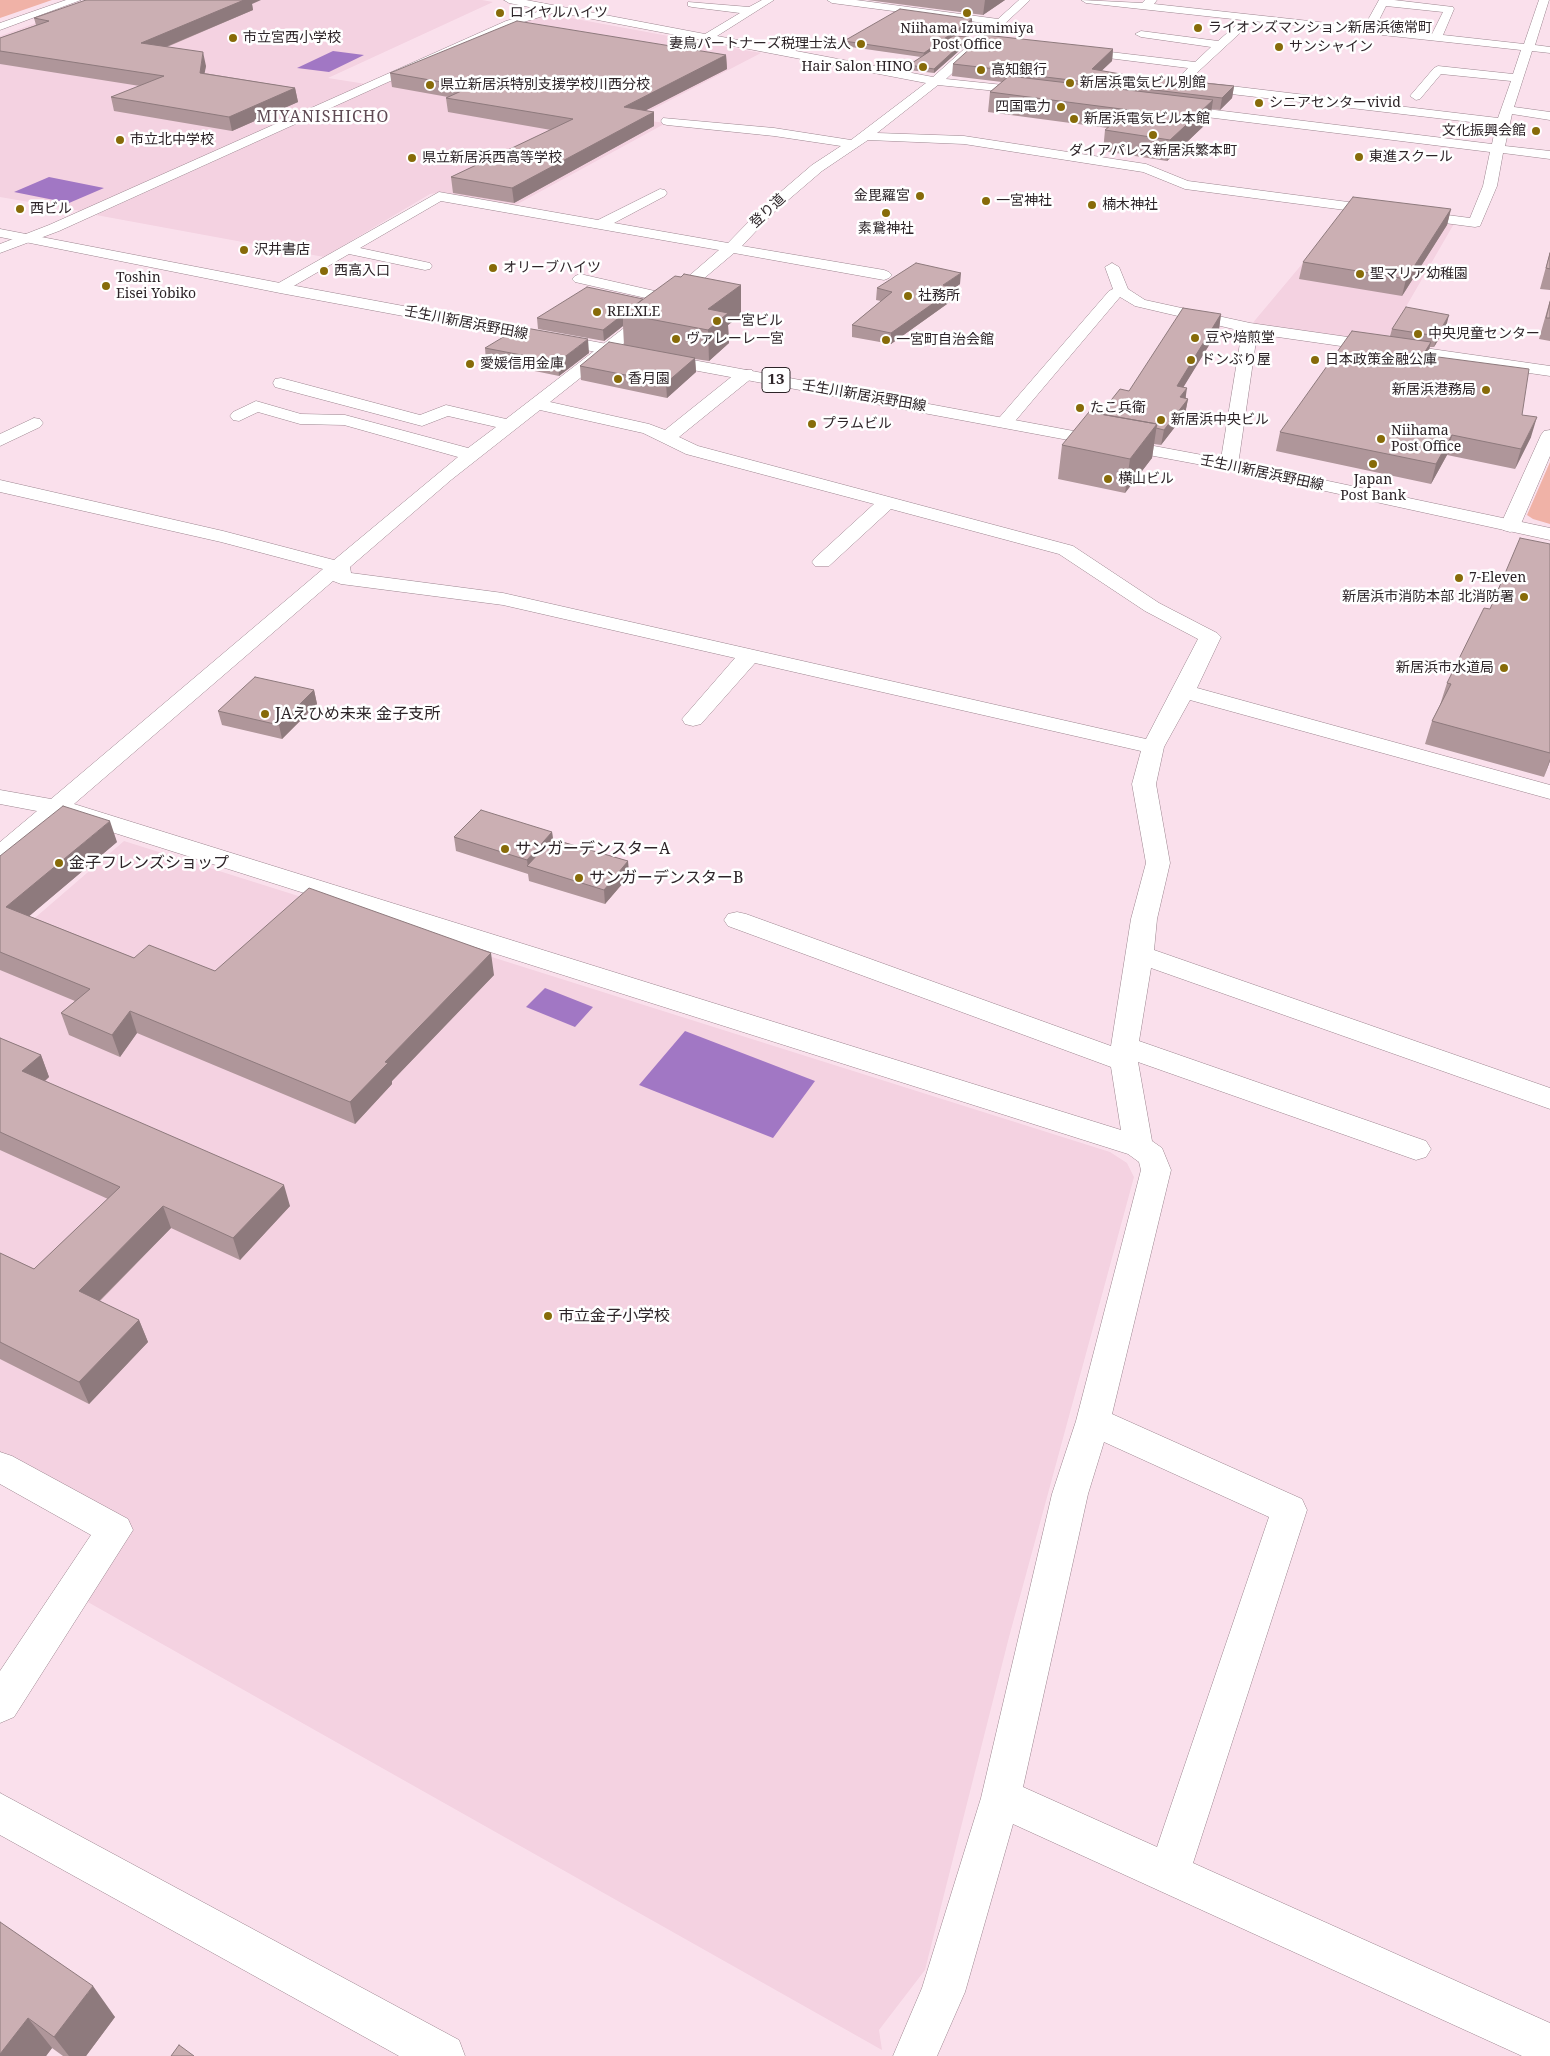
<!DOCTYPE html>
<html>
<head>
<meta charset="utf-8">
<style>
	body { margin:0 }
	canvas { display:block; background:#fae0ec }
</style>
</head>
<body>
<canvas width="1550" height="2056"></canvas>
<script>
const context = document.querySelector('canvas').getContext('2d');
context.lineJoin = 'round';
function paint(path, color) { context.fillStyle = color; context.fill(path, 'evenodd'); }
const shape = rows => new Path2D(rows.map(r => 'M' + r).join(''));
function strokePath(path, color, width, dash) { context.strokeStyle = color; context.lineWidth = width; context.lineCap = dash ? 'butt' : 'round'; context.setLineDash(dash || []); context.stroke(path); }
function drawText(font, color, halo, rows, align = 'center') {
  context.font = font + ' "Noto Serif","Noto Sans JP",serif'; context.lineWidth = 5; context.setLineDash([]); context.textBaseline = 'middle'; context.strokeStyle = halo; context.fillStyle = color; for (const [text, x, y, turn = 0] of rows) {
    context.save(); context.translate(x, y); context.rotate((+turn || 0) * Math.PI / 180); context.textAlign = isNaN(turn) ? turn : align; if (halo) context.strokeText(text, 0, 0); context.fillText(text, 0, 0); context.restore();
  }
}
paint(shape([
	[100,0,482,0,493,2,328,78,366,84,81,211,0,197,0,36],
	[549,14,761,53,634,119,666,123,512,207,443,192,430,194,324,257,96,215,516,24],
	[1349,208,1455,222,1385,343,1251,325],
	[124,841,1110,1152,1127,1163,1134,1177,1009,1637,925,1970,879,2030,882,2050,86,1601,130,1526,0,1454,0,948]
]), '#f4d2e1');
paint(shape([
	[0,0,52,0,0,18],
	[1550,462,1550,524,1533,519,1527,515]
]), '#f0b2a7');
paint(shape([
	[333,51,364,55,329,72,297,68],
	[49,177,104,188,69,203,14,192],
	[545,988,593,1007,575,1027,526,1007],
	[685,1031,815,1081,773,1138,639,1085]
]), '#a177c4');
const minor = shape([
	[504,0,526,0,705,34,740,13,692,7,688,6,688,2,749,7,762,0,774,0,717,36,933,77,992,24,832,3,827,0,856,0,998,19,1019,0,1030,0,946,79,1032,88,1038,92,1036,95,938,85,877,133,964,136,1146,164,1188,181,1470,218,1483,186,1490,152,1174,113,1168,109,1174,105,1492,144,1496,125,1197,90,1191,86,1197,82,1498,118,1511,81,1441,74,1420,99,1416,100,1410,96,1434,68,1438,66,1513,74,1521,50,1253,21,1188,81,1184,82,1178,78,1188,68,1076,54,1070,51,1076,48,1195,62,1211,47,1141,37,1135,34,1141,31,1218,41,1242,20,1086,3,1081,0,1142,3,1145,0,1157,0,1154,4,1364,27,1379,0,1394,0,1453,7,1454,9,1443,35,1524,44,1539,0,1549,0,1535,45,1550,47,1550,53,1532,51,1514,107,1550,112,1550,120,1512,114,1505,146,1550,151,1550,159,1503,153,1497,186,1480,226,1475,227,1185,189,1143,172,964,144,868,140,822,171,773,213,742,246,884,270,889,272,892,275,889,278,884,280,734,253,676,302,550,402,649,424,665,430,740,370,752,370,754,374,752,378,679,437,698,446,1073,546,1159,603,1217,633,1221,637,1197,688,1550,785,1550,799,1190,700,1164,747,1156,784,1170,863,1157,919,1154,950,1550,1088,1550,1109,1151,968,1139,1041,1426,1141,1431,1149,1426,1157,1416,1160,1138,1062,1152,1141,1162,1148,1171,1170,1112,1414,1302,1499,1307,1510,1193,1863,1550,2023,1550,2056,1522,2056,1013,1824,965,1992,937,2056,893,2056,922,1988,981,1798,1052,1494,1076,1421,1141,1170,1139,1162,1128,1154,61,816,9,860,0,863,0,842,37,811,0,804,0,790,51,799,323,569,221,542,0,492,0,480,223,531,334,560,458,457,344,425,300,424,258,412,239,421,233,420,230,416,233,412,256,401,301,414,345,415,468,448,496,427,448,416,422,426,275,387,273,383,275,379,281,378,420,415,446,405,506,419,659,301,575,282,572,279,575,276,580,274,668,294,719,250,441,201,360,248,430,263,432,266,430,269,425,270,349,254,285,291,275,291,272,288,275,285,439,192,598,220,660,189,665,190,667,193,665,196,614,223,728,243,763,207,812,165,841,146,774,136,667,125,663,124,661,121,663,118,774,128,851,140,926,83,556,12,514,25,59,231,0,253,0,244,49,225,506,21,544,10,509,3,504,0],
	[1386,6,1443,12,1432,34,1375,28,1386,6],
	[540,410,643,433,686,454,874,504,815,558,812,562,815,566,829,566,891,509,1059,554,1145,611,1198,639,1146,739,503,593,351,573,350,567,451,480,540,410],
	[333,581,341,584,503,605,735,658,682,719,685,724,693,726,701,724,755,663,1141,751,1132,784,1146,863,1131,919,1111,1046,746,914,737,912,728,914,724,920,728,926,1111,1067,1121,1130,74,804,333,581],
	[1104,1442,1269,1517,1157,1847,1023,1787,1088,1494,1104,1442],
	[1112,263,1119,267,1128,289,1145,300,1250,323,1550,366,1550,376,1257,334,1238,465,1235,469,1229,470,1223,469,1220,465,1242,331,1135,306,1120,297,1011,426,999,426,996,422,999,418,1109,291,1113,289,1105,267,1112,263],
	[34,418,40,419,43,423,40,427,0,446,0,434,34,418],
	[1550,430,1550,456,1520,526,1517,530,1510,532,1503,530,1500,526,1541,435,1544,431,1550,430],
	[0,1452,12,1456,128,1519,133,1530,14,1717,0,1723,0,1671,91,1535,0,1484,0,1452],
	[0,1793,459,2040,465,2056,399,2056,0,1835,0,1793]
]);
const major = shape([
	[66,0,81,0,0,30,0,23,66,0],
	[0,229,280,283,1229,460,1550,528,1550,540,1229,470,280,293,0,237,0,229]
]);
strokePath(minor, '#9c858f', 1);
strokePath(major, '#9c858f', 1);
paint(minor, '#fff');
paint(major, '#fff');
paint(shape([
	[867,0,1005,0,983,15],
	[252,4,253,10,167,47,206,66,204,73,295,88,298,102,232,131,114,111,111,97,140,86,0,64,0,38,36,25,34,18],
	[972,23,954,36,969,37,969,42,934,73,909,70,909,65,921,57,844,46,844,41],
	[1113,49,1112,61,1101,71,1132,76,1234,86,1232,98,1220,110,1211,109,1210,120,1167,161,1103,151,1105,130,1108,128,988,112,990,92,1002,82,952,76,953,64],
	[726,55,727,69,646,110,654,126,514,203,453,193,451,177,551,130,448,112,446,98,448,97,392,87,390,73],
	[1451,209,1447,225,1402,296,1299,279,1303,262],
	[1550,252,1550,290,1540,289],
	[960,284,955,288,954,299,891,344,852,337,852,325,881,301,876,300,877,288],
	[741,285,741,315,728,325,729,343,709,361,695,359,696,372,667,398,581,380,580,366,624,345,623,326,604,341,538,329,537,318,643,300],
	[1550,300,1550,341,1539,339],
	[1221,314,1219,329,1183,387,1186,398,1188,399,1185,414,1161,445,1154,444,1152,458,1125,493,1058,479,1062,445,1100,414,1129,391],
	[1446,327,1434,347,1430,347,1428,355,1522,415,1531,437,1515,469,1447,455,1431,484,1276,451,1280,432,1390,336,1392,329],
	[485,348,589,353,559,376,486,361],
	[1550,544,1550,761,1544,777,1425,744,1432,721,1440,705,1447,683],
	[314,690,317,704,282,739,222,725,218,711],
	[552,832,553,839,628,861,629,876,605,904,529,881,528,874,456,851,454,837],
	[117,842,29,916,134,958,215,971,494,975,392,1081,392,1084,355,1124,137,1033,120,1057,69,1035,61,1013,75,1001,0,970,0,856],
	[0,1038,41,1055,49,1077,45,1081,290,1206,240,1260,171,1228,100,1301,139,1320,148,1342,89,1404,0,1359,0,1253,34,1269,108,1199,0,1150],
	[0,1922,115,2017,86,2056,63,2056,52,2048,46,2056,0,2056]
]), '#af969a');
paint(shape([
	[239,0,261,0,252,4,253,10,144,56,141,43],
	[985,0,1005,0,983,15],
	[972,19,972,23,923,57,924,53],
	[969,37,969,42,934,73,934,69],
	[1113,49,1112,61,1091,81,1092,69],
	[203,52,206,66,202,87,200,73],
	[726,55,727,69,625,121,624,107],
	[1234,86,1232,98,1220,110,1222,98],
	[295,88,298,102,232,131,229,117],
	[1213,100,1210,120,1167,161,1170,140],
	[654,112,654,126,514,203,512,188],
	[1451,209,1447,225,1402,296,1406,279],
	[961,273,960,284,942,297,943,285],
	[741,285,741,315,728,325,729,343,709,361,708,330,708,309],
	[955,288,954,299,891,344,891,333],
	[623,314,623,326,604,341,603,330],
	[1221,314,1219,329,1175,401,1177,386],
	[1449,315,1446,327,1434,347,1437,336],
	[588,339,589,353,559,376,558,362],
	[1431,342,1426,360,1423,355],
	[695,358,696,372,667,398,666,383],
	[1187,388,1185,402,1188,399,1185,414,1161,445,1164,430,1180,397],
	[1537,417,1531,437,1515,469,1521,449],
	[1157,424,1152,458,1125,493,1130,459],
	[1452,435,1447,455,1431,484,1436,464],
	[314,690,317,704,282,739,279,725],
	[1550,759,1550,761,1544,777],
	[110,821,117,842,14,929,6,907],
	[552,832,554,847,528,867,527,860],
	[628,861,629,876,605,904,604,890],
	[491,953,494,975,392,1081,392,1084,355,1124,350,1102,385,1062],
	[130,1011,137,1033,120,1057,112,1035],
	[41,1055,49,1077,31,1093,22,1071],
	[284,1185,290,1206,240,1260,233,1238],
	[163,1206,171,1228,88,1312,79,1291],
	[139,1320,148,1342,89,1404,79,1382],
	[93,1986,115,2017,86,2056,69,2056,54,2037],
	[28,2018,52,2048,46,2056,0,2056,0,2054]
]), '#8e7a7d');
const building = shape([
	[86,0,244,0,141,43,203,52,200,73,295,88,229,117,111,97,164,76,0,51,0,38,49,21,34,18,86,0],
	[900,9,972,19,924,53,844,41,900,9],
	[517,21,726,55,624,107,654,112,512,188,451,177,573,119,446,98,470,87,390,73,517,21],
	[985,35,1113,49,1092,69,1132,76,1234,86,1222,98,1020,74,1022,72,953,64,985,35],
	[953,36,969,37,934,69,909,65,953,36],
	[1009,76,1213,100,1170,140,1105,130,1129,110,990,92,1009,76],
	[1353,197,1451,209,1406,279,1303,262,1353,197],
	[1550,253,1550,269,1546,268,1550,253],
	[916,263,961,273,943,285,955,288,891,333,852,325,892,292,877,288,916,263],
	[684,274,741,285,708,309,728,313,708,330,623,314,675,276,681,277,684,274],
	[587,287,643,299,603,330,537,318,587,287],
	[1550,302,1550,318,1546,318,1550,302],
	[1406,307,1449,315,1437,336,1392,329,1406,307],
	[1183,308,1221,314,1177,386,1187,388,1180,397,1188,399,1164,430,1156,428,1157,424,1100,414,1120,389,1129,391,1183,308],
	[520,327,588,339,558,362,485,348,520,327],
	[1352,331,1431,342,1423,355,1529,369,1522,415,1537,417,1521,449,1452,435,1436,464,1280,432,1352,331],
	[609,342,695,358,666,383,580,366,609,342],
	[1089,412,1157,424,1130,459,1062,445,1089,412],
	[1520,538,1550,544,1550,753,1432,721,1451,684,1447,683,1484,608,1490,609,1520,538],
	[255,677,314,690,279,725,218,711,255,677],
	[63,806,110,821,6,907,134,958,149,945,215,971,309,888,491,953,385,1062,388,1063,350,1102,130,1011,112,1035,61,1013,90,989,0,952,0,856,63,806],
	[481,810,552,832,527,860,454,837,481,810],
	[552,839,628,861,604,890,527,866,552,839],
	[0,1038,41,1055,22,1071,284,1185,233,1238,163,1206,79,1291,139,1320,79,1382,0,1342,0,1253,34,1269,120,1187,0,1132,0,1038],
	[0,1922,93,1986,54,2037,28,2018,0,2054,0,1922],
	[179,2045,194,2056,171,2056,179,2045]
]);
paint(building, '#cbafb3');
strokePath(building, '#8e7a7d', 1);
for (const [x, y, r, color] of [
	[500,13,5,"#876b09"],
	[967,13,5,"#876b09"],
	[1198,28,5,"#876b09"],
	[233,38,5,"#876b09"],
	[861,44,5,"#876b09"],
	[1279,47,5,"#876b09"],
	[923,67,5,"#876b09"],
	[981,70,5,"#876b09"],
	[1070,83,5,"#876b09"],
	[430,85,5,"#876b09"],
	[1259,103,5,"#876b09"],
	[1061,107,5,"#876b09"],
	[1074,119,5,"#876b09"],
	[1536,131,5,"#876b09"],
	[1153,135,5,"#876b09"],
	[120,140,5,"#876b09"],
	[1359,157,5,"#876b09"],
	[412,158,5,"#876b09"],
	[920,196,5,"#876b09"],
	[986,201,5,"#876b09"],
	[1092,205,5,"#876b09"],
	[20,209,5,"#876b09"],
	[886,213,5,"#876b09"],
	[244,250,5,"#876b09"],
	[493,268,5,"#876b09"],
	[324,271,5,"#876b09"],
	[1360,274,5,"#876b09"],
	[106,286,5,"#876b09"],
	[908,296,5,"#876b09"],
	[597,312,5,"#876b09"],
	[717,321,5,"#876b09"],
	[1418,334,5,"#876b09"],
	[1195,338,5,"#876b09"],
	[676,339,5,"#876b09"],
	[886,340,5,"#876b09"],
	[1191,360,5,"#876b09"],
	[1315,360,5,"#876b09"],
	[470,364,5,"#876b09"],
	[618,379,5,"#876b09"],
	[1486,390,5,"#876b09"],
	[1080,408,5,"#876b09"],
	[1161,420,5,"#876b09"],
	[812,424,5,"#876b09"],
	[1381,439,5,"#876b09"],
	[1373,464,5,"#876b09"],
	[1108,479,5,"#876b09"],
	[1459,578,5,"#876b09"],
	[1524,597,5,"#876b09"],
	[1504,668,5,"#876b09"],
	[265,714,5,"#876b09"],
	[505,849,5,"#876b09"],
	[59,863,5,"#876b09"],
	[579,878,5,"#876b09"],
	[548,1316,5,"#876b09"]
]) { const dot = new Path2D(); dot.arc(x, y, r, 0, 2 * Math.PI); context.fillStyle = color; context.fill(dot); strokePath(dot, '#fff', 2); }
drawText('14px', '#2d2428', '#fff', [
	["ロイヤルハイツ",510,13],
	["ライオンズマンション新居浜徳常町",1208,28],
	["Niihama Izumimiya",967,29,"center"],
	["Post Office",967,45,"center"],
	["市立宮西小学校",243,38],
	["妻鳥パートナーズ税理士法人",851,44,"right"],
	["サンシャイン",1289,47],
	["Hair Salon HINO",913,67,"right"],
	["高知銀行",991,70],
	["新居浜電気ビル別館",1080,83],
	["県立新居浜特別支援学校川西分校",440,85],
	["シニアセンターvivid",1269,103],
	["四国電力",1051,107,"right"],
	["新居浜電気ビル本館",1084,119],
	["文化振興会館",1526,131,"right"],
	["市立北中学校",130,140],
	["ダイアパレス新居浜繁本町",1153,151,"center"],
	["東進スクール",1369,157],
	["県立新居浜西高等学校",422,158],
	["金毘羅宮",910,196,"right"],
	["一宮神社",996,201],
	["楠木神社",1102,205],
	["西ビル",30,209],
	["素鵞神社",886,229,"center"],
	["沢井書店",254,250],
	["オリーブハイツ",503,268],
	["西高入口",334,271],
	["聖マリア幼稚園",1370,274],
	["Toshin",116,278],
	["Eisei Yobiko",116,294],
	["社務所",918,296],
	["RELXLE",607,312],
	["一宮ビル",727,321],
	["中央児童センター",1428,334],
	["豆や焙煎堂",1205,338],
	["ヴァレーレ一宮",686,339],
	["一宮町自治会館",896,340],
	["ドンぶり屋",1201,360],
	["日本政策金融公庫",1325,360],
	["愛媛信用金庫",480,364],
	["香月園",628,379],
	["新居浜港務局",1476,390,"right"],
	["たこ兵衛",1090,408],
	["新居浜中央ビル",1171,420],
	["プラムビル",822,424],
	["Niihama",1391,431],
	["Post Office",1391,447],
	["横山ビル",1118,479],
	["Japan",1373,480,"center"],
	["Post Bank",1373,496,"center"],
	["7-Eleven",1469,578],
	["新居浜市消防本部 北消防署",1514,597,"right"],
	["新居浜市水道局",1494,668,"right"]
], 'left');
drawText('14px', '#2d2428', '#fff', [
	["登り道",768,211,-43],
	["壬生川新居浜野田線",466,323,11],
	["壬生川新居浜野田線",864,396,10],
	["壬生川新居浜野田線",1262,473,12]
]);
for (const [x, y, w] of [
	[776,380,28]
]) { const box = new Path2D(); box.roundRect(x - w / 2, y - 12.5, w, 25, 4); context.fillStyle = '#fff'; context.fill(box); strokePath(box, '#2d2428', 1); }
drawText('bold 15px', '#2d2428', null, [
	["13",776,380]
]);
context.letterSpacing = '1px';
drawText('16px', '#5f4a54', '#fff', [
	["MIYANISHICHO",323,117]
]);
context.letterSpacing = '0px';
drawText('16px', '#2d2428', '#fff', [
	["JAえひめ未来 金子支所",275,714],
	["サンガーデンスターA",515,849],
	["金子フレンズショップ",69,863],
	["サンガーデンスターB",589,878],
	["市立金子小学校",558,1316]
], 'left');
</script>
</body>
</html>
